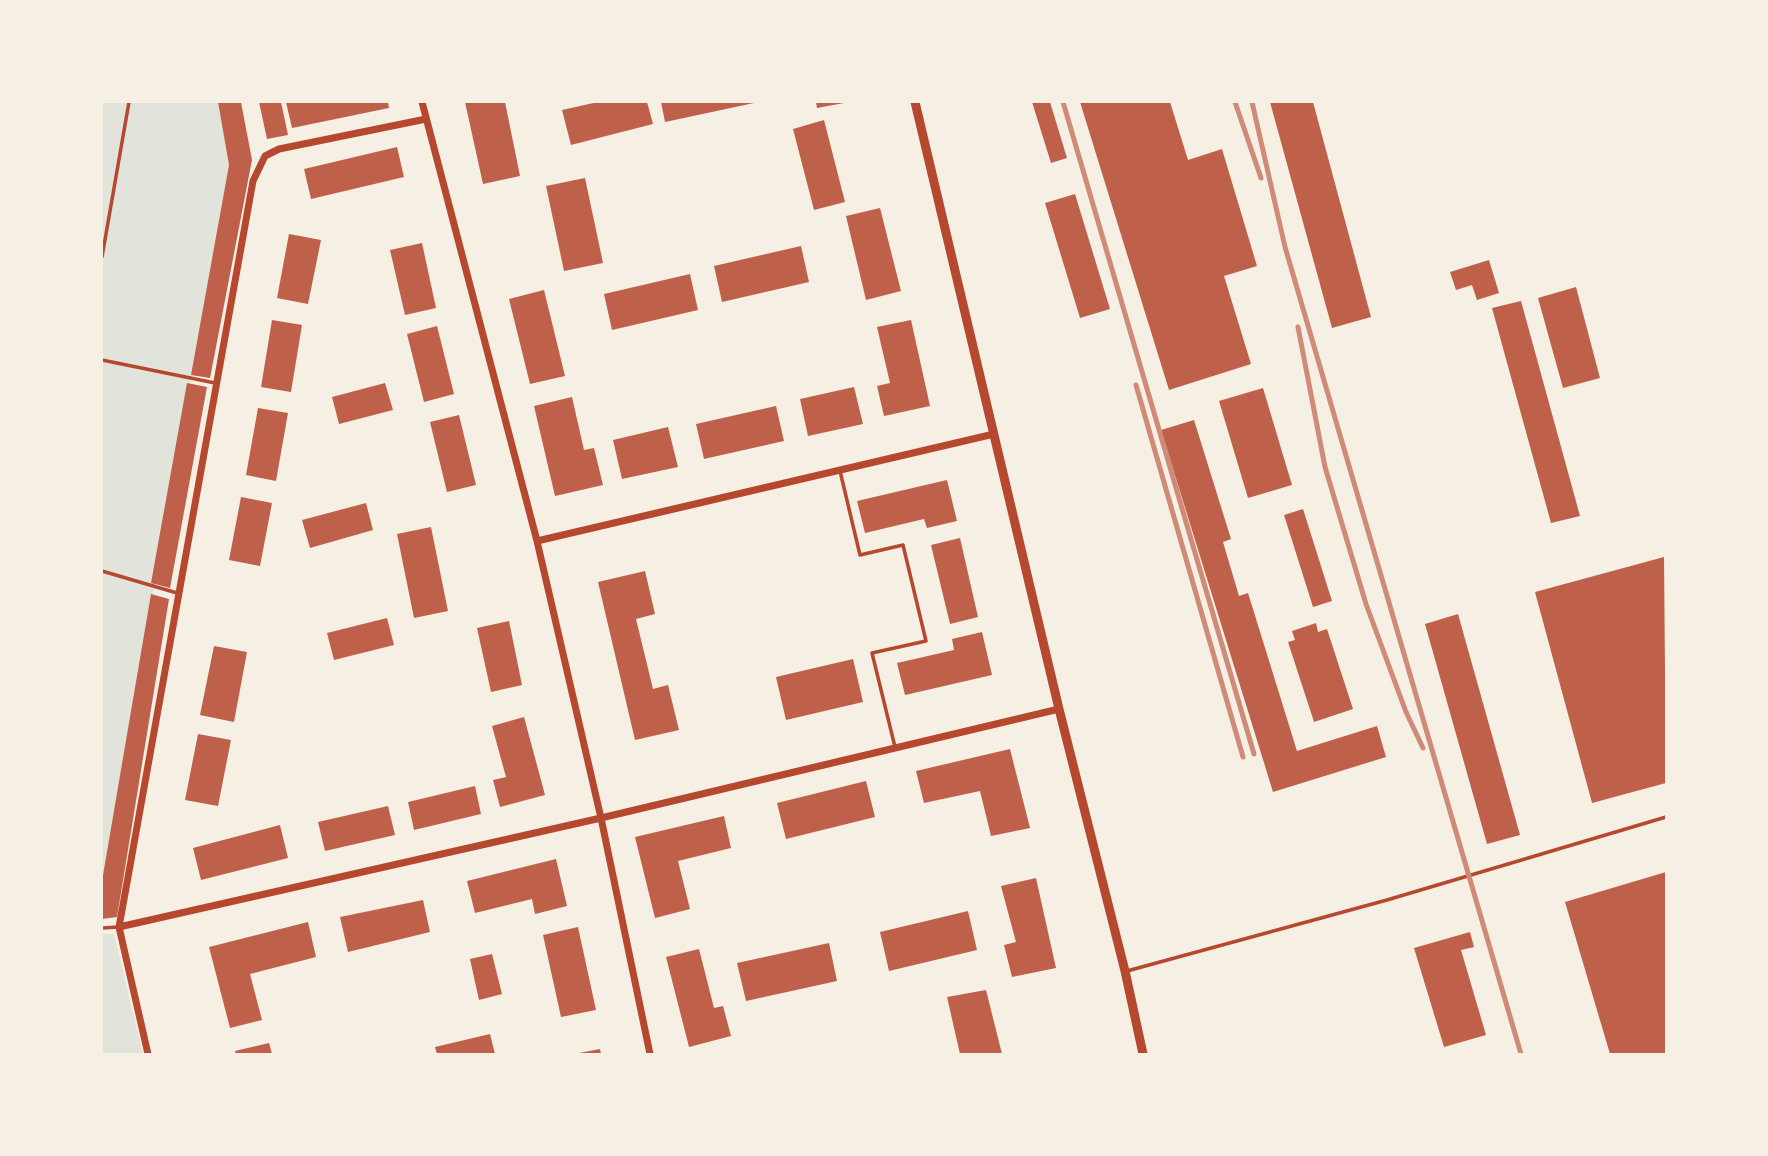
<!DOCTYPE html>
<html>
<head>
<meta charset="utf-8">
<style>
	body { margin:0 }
	#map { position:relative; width:1768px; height:1156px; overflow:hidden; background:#f6efe4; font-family:"PT Serif",serif }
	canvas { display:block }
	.frame { position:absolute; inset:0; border:103px solid #f6efe4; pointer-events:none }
</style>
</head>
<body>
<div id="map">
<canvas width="1768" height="1156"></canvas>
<div class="frame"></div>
</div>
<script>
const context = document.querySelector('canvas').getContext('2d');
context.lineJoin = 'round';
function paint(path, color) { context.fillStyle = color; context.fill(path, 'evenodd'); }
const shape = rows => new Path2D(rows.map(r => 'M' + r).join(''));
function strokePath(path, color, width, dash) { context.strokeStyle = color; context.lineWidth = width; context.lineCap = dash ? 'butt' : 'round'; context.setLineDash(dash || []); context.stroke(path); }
paint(shape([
	[102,102,218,102,229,165,102,883],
	[102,934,114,934,143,1054,102,1054]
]), '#e2e4dc');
paint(shape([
	[218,102,241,102,252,160,210,378,191,375,229,165],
	[259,102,281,102,288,135,267,139],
	[286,102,388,102,389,108,292,128],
	[465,102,505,102,520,176,483,184],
	[598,102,647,102,653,124,571,145,562,110],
	[661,102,754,102,754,103,665,122],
	[816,102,844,102,844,103,817,108],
	[1032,102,1050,102,1067,158,1051,163],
	[1080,102,1170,102,1188,160,1222,149,1257,266,1224,276,1251,364,1169,390],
	[1270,102,1313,102,1371,317,1332,328],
	[824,120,845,202,814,210,793,129],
	[397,147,404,177,311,199,304,169],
	[585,178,603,263,564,271,546,186],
	[1075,194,1110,309,1080,318,1045,203],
	[880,208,901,291,866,300,846,216],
	[289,234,321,240,308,304,277,298],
	[422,243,436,308,405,315,390,250],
	[801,246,809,282,722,302,714,266],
	[1489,260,1499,293,1477,300,1472,285,1456,290,1450,272],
	[690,274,698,310,612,330,604,294],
	[1576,287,1600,378,1563,388,1538,298],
	[544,290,565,376,530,384,509,299],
	[1521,301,1580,516,1551,523,1492,308],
	[272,320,302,325,291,392,261,387],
	[911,320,930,406,884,416,877,386,890,383,877,327],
	[437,326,454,394,424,402,407,334],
	[187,383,207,387,170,588,151,583],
	[385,383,393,410,339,424,332,397],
	[854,387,863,424,808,436,800,399],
	[1263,388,1292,485,1248,498,1219,401],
	[572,397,584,450,594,448,603,485,555,496,534,406],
	[776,406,784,441,704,459,696,424],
	[258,408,288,413,276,481,246,475],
	[459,415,476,485,447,492,430,422],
	[1194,420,1231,539,1223,542,1239,596,1248,593,1297,751,1377,726,1386,757,1273,792,1161,430],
	[668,427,678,467,622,479,613,440],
	[947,480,957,521,927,528,924,519,865,533,857,501],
	[241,497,272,503,260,566,229,560],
	[366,503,373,530,310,548,302,520],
	[1303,509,1332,601,1313,607,1284,515],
	[431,527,448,611,414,618,397,534],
	[960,538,978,617,950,624,931,545],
	[1664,557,1666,783,1592,803,1535,592],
	[645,571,655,614,636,619,653,689,668,685,679,730,635,740,598,582],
	[151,594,169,599,117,917,102,919,102,881],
	[1458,614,1520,835,1487,844,1425,624],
	[387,618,394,645,334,660,327,633],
	[509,621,522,685,491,692,477,628],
	[1316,623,1318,632,1327,629,1353,709,1314,722,1288,642,1295,640,1292,631],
	[982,632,992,675,905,695,897,663,954,650,952,639],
	[214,646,247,652,234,722,200,715],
	[853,659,863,702,786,720,776,677],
	[524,717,545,795,500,807,493,780,506,777,492,726],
	[198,734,231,740,218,806,185,800],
	[1010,749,1030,828,991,836,980,791,924,803,916,771],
	[866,781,875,817,786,839,777,803],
	[475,786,481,814,414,830,408,802],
	[388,806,395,835,325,851,318,822],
	[724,816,731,848,678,861,690,909,655,918,635,837],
	[280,825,288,858,201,880,193,848],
	[556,859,567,906,535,914,532,899,475,913,467,881],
	[1666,872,1666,1054,1610,1054,1565,902],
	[1036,878,1056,968,1012,977,1004,945,1016,942,1001,886],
	[423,900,430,932,348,952,340,917],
	[968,911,977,950,889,971,880,932],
	[308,922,316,957,250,974,262,1020,230,1028,209,947],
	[578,927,596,1010,561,1017,543,935],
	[1470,932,1474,947,1461,950,1486,1035,1444,1047,1414,948],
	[829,943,837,981,746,1001,737,963],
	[699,949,714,1008,723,1006,731,1036,689,1047,666,957],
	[492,954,502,994,479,1000,470,959],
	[986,990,1002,1054,960,1054,947,997],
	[490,1034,495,1054,437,1054,435,1047],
	[269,1043,272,1054,236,1054,235,1051],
	[600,1049,601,1054,579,1054,579,1053]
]), '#bf614a');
strokePath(shape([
	[102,257,129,102],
	[102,360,215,383],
	[840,471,860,555,903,545,926,641,872,653,895,747],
	[102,571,177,593],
	[102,928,119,927],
	[1127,971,1387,900,1666,817]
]), '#b5482f', 3.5);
strokePath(shape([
	[422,102,537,541,601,818,650,1054],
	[537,541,994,434],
	[119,927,601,818,1059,709],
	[148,1054,119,927,253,181,265,156,279,149,426,119]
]), '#b5482f', 7);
strokePath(shape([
	[915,102,1059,709,1125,971,1143,1054]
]), '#b5482f', 9);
strokePath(shape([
	[1063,102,1254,754],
	[1235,102,1261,178],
	[1252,102,1285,247,1521,1054],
	[1298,327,1325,467,1366,604,1406,712,1423,748],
	[1136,385,1243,757]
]), '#cf8b77', 5);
</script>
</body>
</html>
